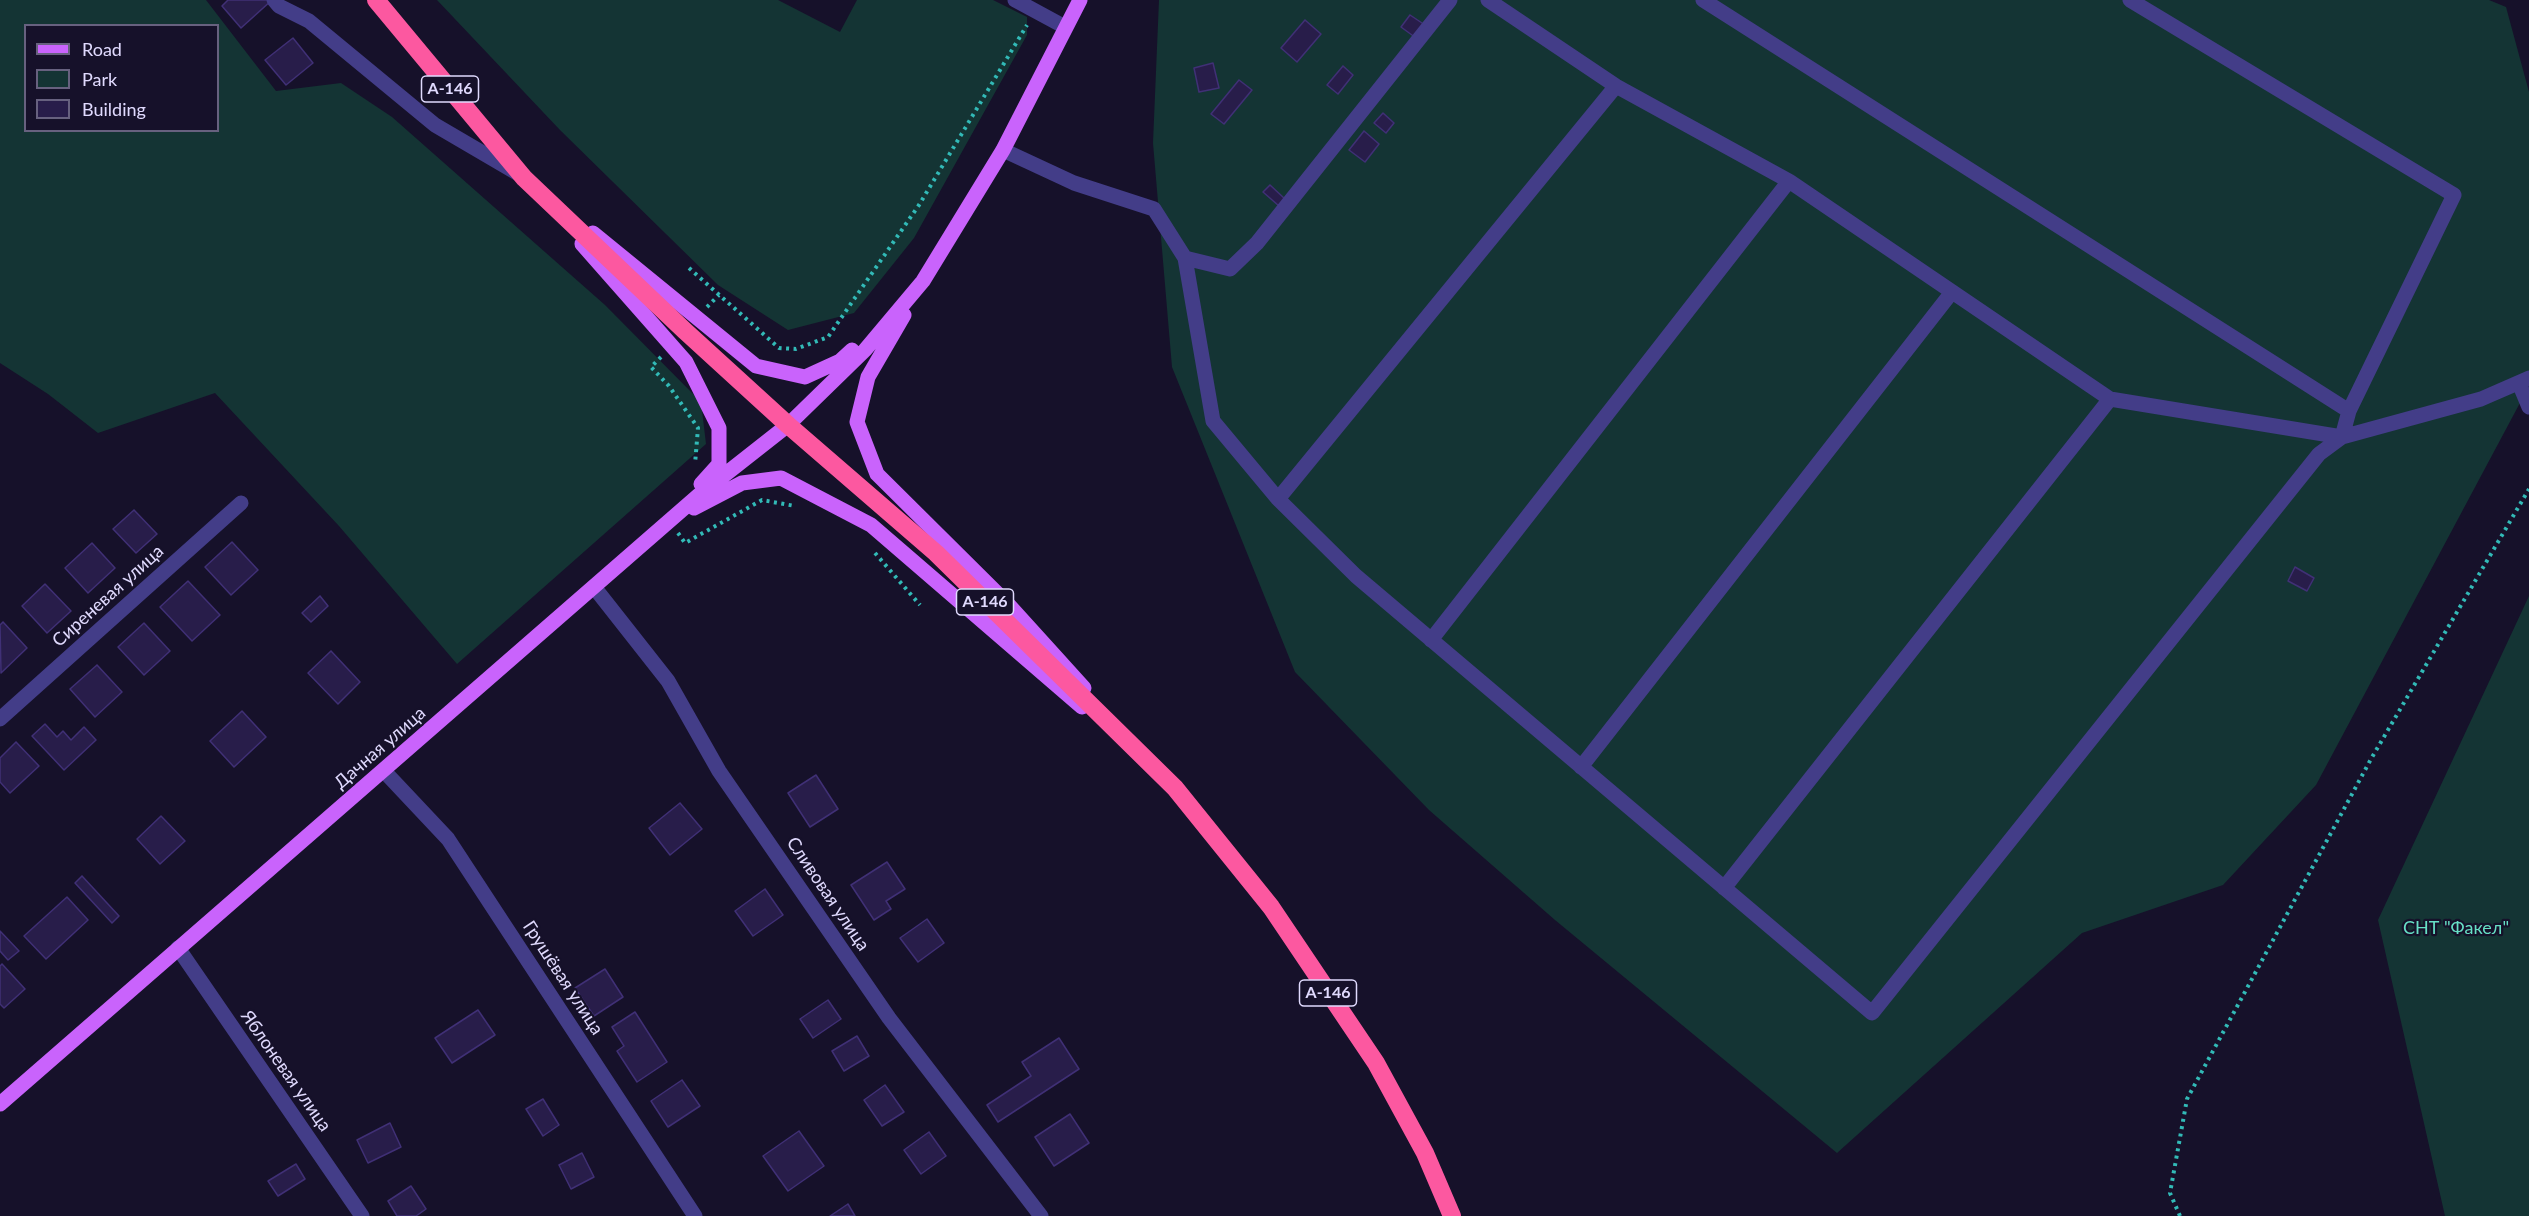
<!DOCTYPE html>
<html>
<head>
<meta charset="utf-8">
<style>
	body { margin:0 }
	#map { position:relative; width:2529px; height:1216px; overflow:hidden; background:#16112a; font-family:Lato,sans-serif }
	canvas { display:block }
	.legend { position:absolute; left:24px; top:24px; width:195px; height:108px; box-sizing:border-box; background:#16112a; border:2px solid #67617f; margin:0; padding:8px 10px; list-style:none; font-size:18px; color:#e0dafe }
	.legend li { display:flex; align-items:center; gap:12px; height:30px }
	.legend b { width:30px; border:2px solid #67617f }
</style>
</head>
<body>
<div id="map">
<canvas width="2529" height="1216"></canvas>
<ul class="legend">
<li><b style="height:8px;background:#c963fc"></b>Road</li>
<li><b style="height:16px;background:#143434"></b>Park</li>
<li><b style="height:16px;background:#281d4a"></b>Building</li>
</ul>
</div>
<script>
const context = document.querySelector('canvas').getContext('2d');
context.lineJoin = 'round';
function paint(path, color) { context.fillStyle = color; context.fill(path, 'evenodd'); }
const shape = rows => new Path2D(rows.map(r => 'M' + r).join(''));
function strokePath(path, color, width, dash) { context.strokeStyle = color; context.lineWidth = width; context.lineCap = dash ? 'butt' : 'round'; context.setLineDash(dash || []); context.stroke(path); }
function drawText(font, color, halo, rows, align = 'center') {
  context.font = font + ' Lato,sans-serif'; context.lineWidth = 4.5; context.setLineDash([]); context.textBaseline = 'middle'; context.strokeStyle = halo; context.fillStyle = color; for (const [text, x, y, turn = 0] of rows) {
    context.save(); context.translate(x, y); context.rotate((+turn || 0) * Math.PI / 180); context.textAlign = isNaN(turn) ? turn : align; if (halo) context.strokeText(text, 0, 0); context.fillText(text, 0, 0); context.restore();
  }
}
paint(shape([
	[0,0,206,0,276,91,341,83,392,117,605,305,701,402,706,444,457,664,339,526,215,393,98,433,48,394,0,363],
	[26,26,218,26,218,130,26,130],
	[437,0,778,0,840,32,857,0,993,0,1027,17,1027,35,914,238,854,313,788,330,718,285,560,130],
	[1159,0,2489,0,2506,7,2529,92,2529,386,2316,785,2223,885,2082,933,1837,1153,1555,920,1429,810,1295,672,1172,367,1153,143],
	[2529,596,2529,1216,2445,1216,2378,920]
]), '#143434');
const building = shape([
	[228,0,272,0,241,28,222,6,228,0],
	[1410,15,1425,25,1416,38,1401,27,1410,15],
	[1305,20,1321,34,1297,62,1281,48,1305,20],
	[293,38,313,63,286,85,265,60,293,38],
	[1213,63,1219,88,1199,92,1194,68,1213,63],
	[1343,66,1353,75,1338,94,1327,85,1343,66],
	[1239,80,1252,90,1224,124,1211,114,1239,80],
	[1383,113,1394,123,1386,133,1374,123,1383,113],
	[1364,131,1379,144,1365,162,1349,150,1364,131],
	[1270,185,1285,199,1279,206,1263,192,1270,185],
	[134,510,157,534,136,553,113,529,134,510],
	[232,542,258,570,231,595,205,567,232,542],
	[92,543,115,568,88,593,65,568,92,543],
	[2295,567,2314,578,2307,591,2288,581,2295,567],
	[188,581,220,615,192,641,160,607,188,581],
	[45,584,71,611,47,633,22,606,45,584],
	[320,596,328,606,311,622,302,613,320,596],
	[3,622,27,648,1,673,0,625,3,622],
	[144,623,170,651,144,675,118,647,144,623],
	[331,651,360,682,338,704,308,673,331,651],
	[97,665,122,692,95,717,70,689,97,665],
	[242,711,266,737,234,767,210,741,242,711],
	[45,724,57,737,63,731,71,740,84,727,96,740,64,770,32,736,45,724],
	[16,742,39,766,10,793,0,782,0,758,16,742],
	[816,775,838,809,810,827,788,793,816,775],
	[680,803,702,829,670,855,649,828,680,803],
	[161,816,185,841,160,864,137,839,161,816],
	[887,862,905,889,886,901,891,909,874,920,851,885,887,862],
	[82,876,119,916,112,923,75,883,82,876],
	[765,889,783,915,753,936,735,911,765,889],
	[67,897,88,920,46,959,24,936,67,897],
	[927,919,944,943,918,962,900,938,927,919],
	[0,931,19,951,8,960,0,951,0,931],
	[2,964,25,989,4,1008,0,1004,0,966,2,964],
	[605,969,623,997,594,1016,575,988,605,969],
	[828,1000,841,1019,813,1038,800,1019,828,1000],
	[478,1010,495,1035,452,1063,435,1038,478,1010],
	[635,1012,667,1062,637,1082,617,1051,624,1046,612,1027,635,1012],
	[857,1036,869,1056,844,1071,832,1051,857,1036],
	[1059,1038,1079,1069,998,1122,987,1105,1031,1076,1022,1062,1059,1038],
	[682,1080,700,1106,668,1127,651,1101,682,1080],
	[885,1085,904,1112,882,1126,864,1100,885,1085],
	[543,1099,559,1125,543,1136,526,1109,543,1099],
	[1070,1114,1089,1143,1054,1166,1035,1137,1070,1114],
	[390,1123,401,1147,368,1163,357,1140,390,1123],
	[799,1131,824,1166,788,1191,763,1156,799,1131],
	[929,1132,946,1156,921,1174,904,1150,929,1132],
	[582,1153,594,1177,571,1189,559,1165,582,1153],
	[296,1164,305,1179,278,1196,268,1181,296,1164],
	[411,1186,426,1209,416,1216,397,1216,388,1201,411,1186],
	[848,1204,855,1216,830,1216,848,1204]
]);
paint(building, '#281d4a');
strokePath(building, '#403076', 1.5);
strokePath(shape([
	[689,268,779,348,796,349,828,337,919,205,1027,25],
	[707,307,719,295],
	[661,357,651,367,669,386,698,428,695,464],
	[678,533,685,543,762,500,795,506],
	[875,553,920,605],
	[2180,1216,2170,1193,2187,1099,2371,759,2529,489]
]), '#32bab7', 4, [3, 4.5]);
strokePath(shape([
	[274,0,279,6,309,21,435,125,517,173],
	[1015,0,1065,27],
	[1488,0,1616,86,1789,181,2110,399,2342,437,2349,411,1703,0],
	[2130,0,2454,195,2349,411],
	[1003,150,1074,183,1154,209,1185,258,1213,421,1278,499,1356,576,1872,1013,2319,454,2342,437,2481,399,2529,378],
	[1185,258,1230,269,1257,243,1450,0],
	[2519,383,2529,407],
	[1278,499,1616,86],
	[594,587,668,681,719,771,889,1018,1041,1216],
	[1431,640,1789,181],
	[0,719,241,503],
	[1581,767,1952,292],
	[384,771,448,839,695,1216],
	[1724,888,2110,399],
	[178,948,362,1216]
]), '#433d88', 15);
strokePath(shape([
	[593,233,756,366,805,377,840,361,852,350],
	[582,244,686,362,719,428,719,464,701,484],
	[904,315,868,377,857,422,877,474,1007,603,1084,688],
	[694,508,742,483,781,478,871,525,1082,707],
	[0,1104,699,495,788,425,865,350,923,281,1003,150,1080,0]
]), '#c963fc', 15);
strokePath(shape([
	[376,0,524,178,685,331,788,425,936,553,1175,788,1271,907,1376,1063,1425,1153,1452,1216]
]), '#fc58a0', 18);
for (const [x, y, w] of [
	[450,89,57],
	[985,602,57],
	[1328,993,57]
]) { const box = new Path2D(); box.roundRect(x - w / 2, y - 13, w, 26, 4.5); context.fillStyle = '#16112a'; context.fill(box); strokePath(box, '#e0dafe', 1.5); }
drawText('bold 16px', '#e0dafe', null, [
	["А-146",450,89],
	["А-146",985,602],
	["А-146",1328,993]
]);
drawText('18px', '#e0dafe', '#16112a', [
	["Сиреневая улица",108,596,-42],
	["Дачная улица",380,748,-41],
	["Сливовая улица",828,894,56],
	["Грушёвая улица",563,978,57],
	["Яблоневая улица",286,1071,55]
]);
drawText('18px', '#66dfc5', '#16112a', [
	["СНТ \"Факел\"",2456,928]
]);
</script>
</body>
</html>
